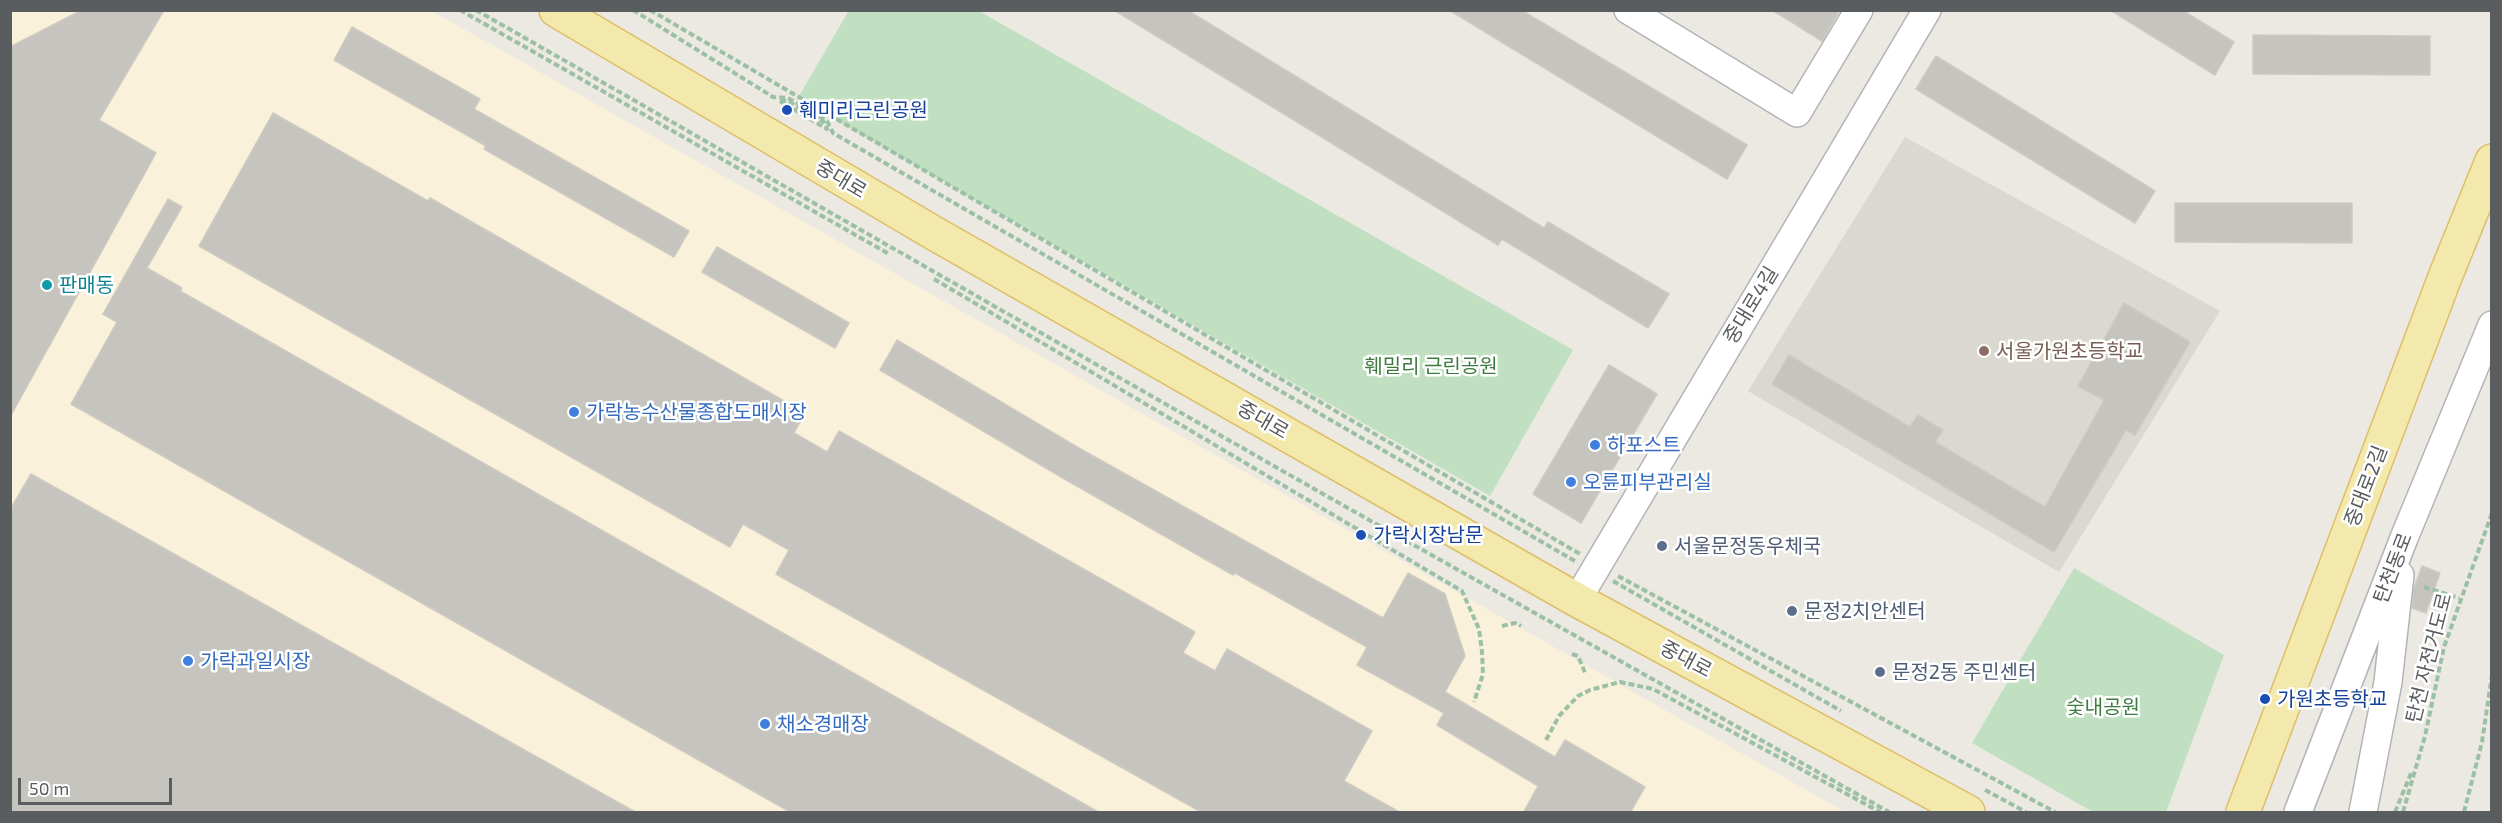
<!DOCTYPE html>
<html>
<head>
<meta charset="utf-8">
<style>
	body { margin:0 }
	#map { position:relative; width:2502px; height:823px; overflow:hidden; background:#ebe9e2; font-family:"Exo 2",sans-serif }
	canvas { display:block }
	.frame { position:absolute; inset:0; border:12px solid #5a5d60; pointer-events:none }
	.scale { position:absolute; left:18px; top:778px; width:154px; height:27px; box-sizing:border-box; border:3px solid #5a5d60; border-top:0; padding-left:8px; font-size:18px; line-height:21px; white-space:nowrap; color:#5a5d60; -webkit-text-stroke:4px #fff; paint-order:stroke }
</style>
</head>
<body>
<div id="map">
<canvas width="2502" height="823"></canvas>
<div class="frame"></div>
<div class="scale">50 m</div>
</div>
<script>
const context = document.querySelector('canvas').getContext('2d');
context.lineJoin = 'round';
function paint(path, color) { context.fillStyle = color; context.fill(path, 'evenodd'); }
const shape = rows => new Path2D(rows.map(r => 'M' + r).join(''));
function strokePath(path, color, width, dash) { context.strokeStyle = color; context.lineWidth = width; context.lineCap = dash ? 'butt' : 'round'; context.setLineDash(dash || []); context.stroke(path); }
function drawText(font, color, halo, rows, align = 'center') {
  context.font = font + ' "Exo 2","Noto Sans KR",sans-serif'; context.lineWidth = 5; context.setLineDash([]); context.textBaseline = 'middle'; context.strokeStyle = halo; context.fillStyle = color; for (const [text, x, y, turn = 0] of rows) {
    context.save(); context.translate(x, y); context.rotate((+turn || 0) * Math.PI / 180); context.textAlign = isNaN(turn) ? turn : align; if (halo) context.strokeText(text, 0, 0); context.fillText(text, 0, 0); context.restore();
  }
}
paint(shape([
	[10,11,432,11,1845,812,11,812]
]), '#f9f1d9');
paint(shape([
	[1905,137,2220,311,2059,572,1748,391]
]), '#dad8d0');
paint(shape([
	[849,10,979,11,1573,350,1490,496,798,98],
	[2074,568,2224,655,2166,812,2093,812,1972,743]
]), '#c1e0c1');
const building = shape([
	[82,10,164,10,99,120,156,153,10,417,10,47,82,10],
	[1114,10,1187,10,1544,228,1548,222,1669,294,1648,328,1502,239,1498,245,1114,10],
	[1449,10,1521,10,1747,145,1727,179,1449,10],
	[1772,10,1840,10,1822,41,1772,10],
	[2110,10,2182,10,2234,42,2215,75,2110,10],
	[352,27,480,99,474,109,689,231,674,257,484,149,486,146,334,60,352,27],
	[2253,35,2430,36,2430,75,2253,74,2253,35],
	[1936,56,2155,191,2135,223,1916,89,1936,56],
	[273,113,428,201,430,198,805,413,794,433,827,452,839,431,1195,632,1183,653,1215,671,1227,649,1372,731,1344,781,1401,813,1203,813,776,574,789,550,743,524,730,547,199,246,273,113],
	[168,199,182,207,147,268,182,288,180,291,1100,813,792,813,71,404,117,322,103,314,168,199],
	[2175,203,2352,203,2352,243,2175,242,2175,203],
	[717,247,849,323,835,348,702,272,717,247],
	[2124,303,2190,342,2135,435,2126,430,2054,552,1772,384,1789,355,1910,427,1918,415,1943,430,1935,442,2045,507,2104,400,2078,386,2124,303],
	[897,340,1077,447,1383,618,1408,573,1445,594,1465,656,1445,692,1555,757,1565,740,1645,787,1630,813,1523,813,1538,786,1437,725,1444,713,1357,665,1367,647,1235,573,1233,575,1061,477,880,370,897,340],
	[1609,365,1657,394,1581,523,1533,494,1609,365],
	[31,474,637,813,10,813,10,510,31,474],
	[2422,566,2440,573,2426,613,2412,608,2414,588,2422,566]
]);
paint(building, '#c6c4be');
strokePath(building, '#cfcac1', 1.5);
const minor = shape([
	[1628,10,1797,113,1859,10],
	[1577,600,1927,10],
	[2298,812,2404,538,2492,325],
	[2363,812,2388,682,2400,575]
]);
const major = shape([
	[556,10,932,232,1577,600,1968,812],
	[2243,812,2445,277,2492,161]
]);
strokePath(minor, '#b2b4b7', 30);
strokePath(major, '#debe67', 36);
strokePath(shape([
	[460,10,889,254],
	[476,10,1323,494,1889,812],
	[633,10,773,97,788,98,827,121,833,133,1575,561],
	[650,10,1580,554],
	[780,101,788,101,824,122,827,129,780,101],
	[934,279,1462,591,1479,629,1482,652,1483,674,1474,702],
	[1618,576,2055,812],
	[1613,581,1841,711],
	[2424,587,2459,598],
	[1502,626,1515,623,1521,626],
	[1572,654,1578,656,1586,675],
	[1546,740,1559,716,1578,696,1590,690,1620,682,1653,689,1880,812],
	[1985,790,2026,812],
	[2395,812,2412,771],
	[2403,812,2425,736,2444,647,2492,513],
	[2464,812,2482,742,2492,675]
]), '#9bc0a6', 4, [6, 3]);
strokePath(minor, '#fff', 27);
strokePath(major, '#f4e9ad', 33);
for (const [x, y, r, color] of [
	[787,110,6,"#1a4fb4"],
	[47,285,6,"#0f9aa8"],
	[1984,351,6,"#8d6e63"],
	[574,412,6,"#3f7fe0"],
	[1595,445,6,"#3f7fe0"],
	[1571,482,6,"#3f7fe0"],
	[1361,535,6,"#1a4fb4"],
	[1662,546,6,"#5c6f8a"],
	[1792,611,6,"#5c6f8a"],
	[188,661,6,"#3f7fe0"],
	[1880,672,6,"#5c6f8a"],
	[2265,699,6,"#1a4fb4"],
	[765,724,6,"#3f7fe0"]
]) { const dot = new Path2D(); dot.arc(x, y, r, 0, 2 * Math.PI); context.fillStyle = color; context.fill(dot); strokePath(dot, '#fff', 2); }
drawText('20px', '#164399', '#fff', [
	["훼미리근린공원",799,110],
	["가락시장남문",1373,535],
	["가원초등학교",2277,699]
], 'left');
drawText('20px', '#5a5d60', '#fff', [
	["중대로",841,179,31],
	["중대로4길",1751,305,-59],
	["중대로",1263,420,30],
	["중대로2길",2366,486,-69],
	["탄천동로",2393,568,-69],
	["탄천 자전거도로",2429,658,-76],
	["중대로",1686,659,28]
]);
drawText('20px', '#0d838f', '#fff', [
	["판매동",59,285]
], 'left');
drawText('20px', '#785e54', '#fff', [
	["서울가원초등학교",1996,351]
], 'left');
drawText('20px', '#3e7b41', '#fff', [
	["훼밀리 근린공원",1431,366],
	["숯내공원",2103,707]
]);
drawText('20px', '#366cbe', '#fff', [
	["가락농수산물종합도매시장",586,412],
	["하포스트",1607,445],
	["오륜피부관리실",1583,482],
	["가락과일시장",200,661],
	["채소경매장",777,724]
], 'left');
drawText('20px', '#4e5e75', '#fff', [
	["서울문정동우체국",1674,546],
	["문정2치안센터",1804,611],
	["문정2동 주민센터",1892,672]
], 'left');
</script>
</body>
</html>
